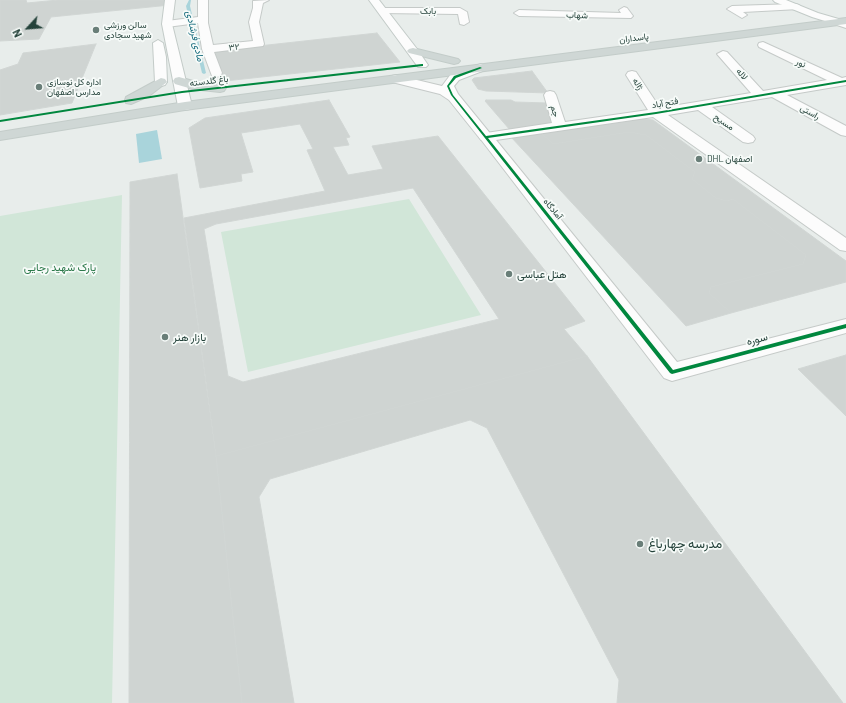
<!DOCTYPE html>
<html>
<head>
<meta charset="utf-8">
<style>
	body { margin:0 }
	#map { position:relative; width:846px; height:703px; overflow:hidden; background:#e8edeb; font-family:Barlow,sans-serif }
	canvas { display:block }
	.north { position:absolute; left:8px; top:8px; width:40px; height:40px; -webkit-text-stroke:3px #f7fbf9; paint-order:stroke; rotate:244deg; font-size:11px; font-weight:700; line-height:16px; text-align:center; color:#24423a }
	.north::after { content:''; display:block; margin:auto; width:14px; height:18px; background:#24423a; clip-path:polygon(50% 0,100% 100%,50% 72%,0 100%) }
</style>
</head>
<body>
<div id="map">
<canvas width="846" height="703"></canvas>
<div class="north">N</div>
</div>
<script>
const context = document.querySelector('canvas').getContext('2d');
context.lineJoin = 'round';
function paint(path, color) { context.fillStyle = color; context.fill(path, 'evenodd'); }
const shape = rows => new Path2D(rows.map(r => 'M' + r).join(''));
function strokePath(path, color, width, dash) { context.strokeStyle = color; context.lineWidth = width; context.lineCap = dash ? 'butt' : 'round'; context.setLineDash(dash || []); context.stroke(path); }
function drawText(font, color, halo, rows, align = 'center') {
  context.font = font + ' Barlow,Vazirmatn,sans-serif'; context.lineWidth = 3.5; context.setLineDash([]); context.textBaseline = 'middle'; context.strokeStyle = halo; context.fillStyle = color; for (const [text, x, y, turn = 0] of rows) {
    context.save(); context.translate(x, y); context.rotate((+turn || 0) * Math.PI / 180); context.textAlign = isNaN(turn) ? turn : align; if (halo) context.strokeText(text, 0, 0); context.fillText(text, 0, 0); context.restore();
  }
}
paint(shape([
	[122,195,112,703,0,703,0,216],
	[409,199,481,315,248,372,221,232]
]), '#d1e6d8');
paint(shape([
	[157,130,162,159,139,163,136,134]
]), '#a9d4db');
paint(shape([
	[189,0,191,0,190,6,206,73,204,74,202,73,186,6,189,0]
]), '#a9d4db');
const building = shape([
	[0,0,26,0,27,3,58,0,170,0,170,5,51,17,39,39,0,41,0,0],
	[377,33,400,62,225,81,213,51,377,33],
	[96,44,72,103,0,115,0,70,18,64,23,53,96,44],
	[532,71,548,93,486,91,478,89,472,80,474,78,532,71],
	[329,100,350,137,346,138,349,145,333,147,348,175,383,169,372,146,438,136,585,321,564,329,587,356,216,456,184,218,325,191,307,150,313,149,300,124,241,133,253,172,241,174,242,181,200,188,189,128,205,118,329,100],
	[413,188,499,319,243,382,228,376,204,229,216,224,413,188],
	[486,100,511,100,515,102,548,103,555,123,510,130,485,101,486,100],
	[628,117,653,120,846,261,846,282,731,313,709,293,711,287,803,264,806,255,733,199,727,201,716,198,692,179,695,172,646,135,629,132,553,144,540,132,628,117],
	[540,132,553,144,629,132,646,135,695,172,692,179,716,198,727,201,733,199,806,255,803,264,711,287,709,293,731,313,686,326,511,137,540,132],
	[177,174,216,456,242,703,129,703,130,182,177,174],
	[846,355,846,416,798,369,846,355],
	[587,356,843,703,617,703,619,680,487,428,470,420,270,479,259,497,294,703,242,703,216,456,587,356]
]);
paint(building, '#cfd4d2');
strokePath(building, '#d1d6d4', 1);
const minor = shape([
	[198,0,208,0,208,23,213,45,253,41,249,22,253,8,253,1,269,0,263,3,259,22,264,44,263,46,214,52,222,73,220,76,216,77,212,76,202,49,198,23,167,27,162,24,167,21,198,17,198,0],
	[796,4,799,5,801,7,799,9,743,12,747,15,742,18,727,9,732,6,796,4],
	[624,7,627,8,633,16,631,18,519,16,514,13,519,10,621,13,619,10,624,7],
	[383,8,460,8,467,12,469,22,464,25,460,24,458,14,380,13,378,11,383,8],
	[763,42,842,78,846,77,846,85,787,95,846,126,846,136,841,135,772,97,712,107,753,136,755,139,753,142,748,143,743,142,698,110,668,115,846,238,846,251,840,250,653,117,496,140,677,362,846,319,846,333,672,381,664,378,479,137,481,134,486,133,552,123,544,95,546,92,550,91,554,92,556,95,565,122,648,110,626,75,628,72,632,71,636,72,660,108,751,93,717,54,723,51,727,52,763,91,827,80,759,47,758,45,759,43,763,42]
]);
const tertiary = shape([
	[838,19,846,22,846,28,834,24,833,22,834,20,838,19],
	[481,64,485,66,487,68,485,70,459,80,454,86,458,94,493,137,491,140,486,141,481,140,449,100,440,94,392,82,390,79,392,76,396,75,442,86,451,74,481,64]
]);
const secondary = shape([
	[165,0,175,0,172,24,192,106,190,109,185,110,180,109,178,106,162,24,165,0],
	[369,0,379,0,417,49,428,65,426,67,418,67,369,0],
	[773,0,786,0,818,13,842,20,843,22,838,25,812,17,775,2,773,0],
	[158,40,163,43,166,57,167,82,165,85,161,86,157,85,155,82,153,43,158,40]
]);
const primary = shape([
	[846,18,846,24,185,110,0,140,0,132,185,102,846,18],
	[413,48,458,59,460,61,458,63,454,64,409,53,407,51,409,49,413,48],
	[179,77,193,81,220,84,224,85,226,88,224,91,220,92,192,89,175,84,173,81,175,78,179,77],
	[161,78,165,79,167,82,149,96,131,104,126,103,125,100,126,97,161,78]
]);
strokePath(minor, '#c5cac8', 2);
strokePath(tertiary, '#c5cac8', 2);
strokePath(secondary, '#c3cbc8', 2);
strokePath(primary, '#c3ccc9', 2);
paint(minor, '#fcfcfc');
paint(tertiary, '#fcfcfc');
paint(secondary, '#fcfcfc');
paint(primary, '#cfd7d5');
paint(shape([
	[422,64,423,64,423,66,182,93,0,122,0,120,182,91,422,64],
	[480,67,482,68,456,78,449,86,453,95,486,136,656,112,846,80,846,82,656,114,488,138,673,370,846,324,846,328,672,374,670,373,451,95,447,86,454,76,480,67]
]), '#00873e');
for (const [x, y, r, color] of [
	[96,30,4,"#697e78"],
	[39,87,4,"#697e78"],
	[699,159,4,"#697e78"],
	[509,274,4,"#697e78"],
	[165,337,4,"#697e78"],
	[640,544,4,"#697e78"]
]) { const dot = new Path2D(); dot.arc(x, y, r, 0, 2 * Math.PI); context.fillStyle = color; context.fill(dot); strokePath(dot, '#f7fbf9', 1.5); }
drawText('9px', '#24423a', '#f7fbf9', [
	["بابک",428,11],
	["شهاب",577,15,2],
	["پاسداران",634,38,-7],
	["۳۲",234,47,-7],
	["نور",801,63,26],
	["لاله",742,74,48],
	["باغ گلدسته",209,81,-7],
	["ژاله",638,84,57],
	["فتح آباد",665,103,-10],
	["جم",555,111,73],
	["راستی",810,112,29],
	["مسیح",724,122,35],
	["آمادگاه",553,209,51]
]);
drawText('9px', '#24423a', '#f7fbf9', [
	["سالن ورزشی",104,25],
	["شهید سجادی",104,35],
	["اداره کل نوسازی",47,82],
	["مدارس اصفهان",47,92],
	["DHL اصفهان",707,159]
], 'left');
drawText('italic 10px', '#1c6f80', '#f7fbf9', [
	["مادی فرشادی",195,36,77]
]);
drawText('11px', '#2d7a4b', '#f7fbf9', [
	["پارک شهید رجایی",60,267]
]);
drawText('11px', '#24423a', '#f7fbf9', [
	["هتل عباسی",517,274],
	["بازار هنر",173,337]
], 'left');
drawText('11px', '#24423a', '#f7fbf9', [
	["سوره",757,339,-15]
]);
drawText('13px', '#24423a', '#f7fbf9', [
	["مدرسه چهارباغ",648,544]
], 'left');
</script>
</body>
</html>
